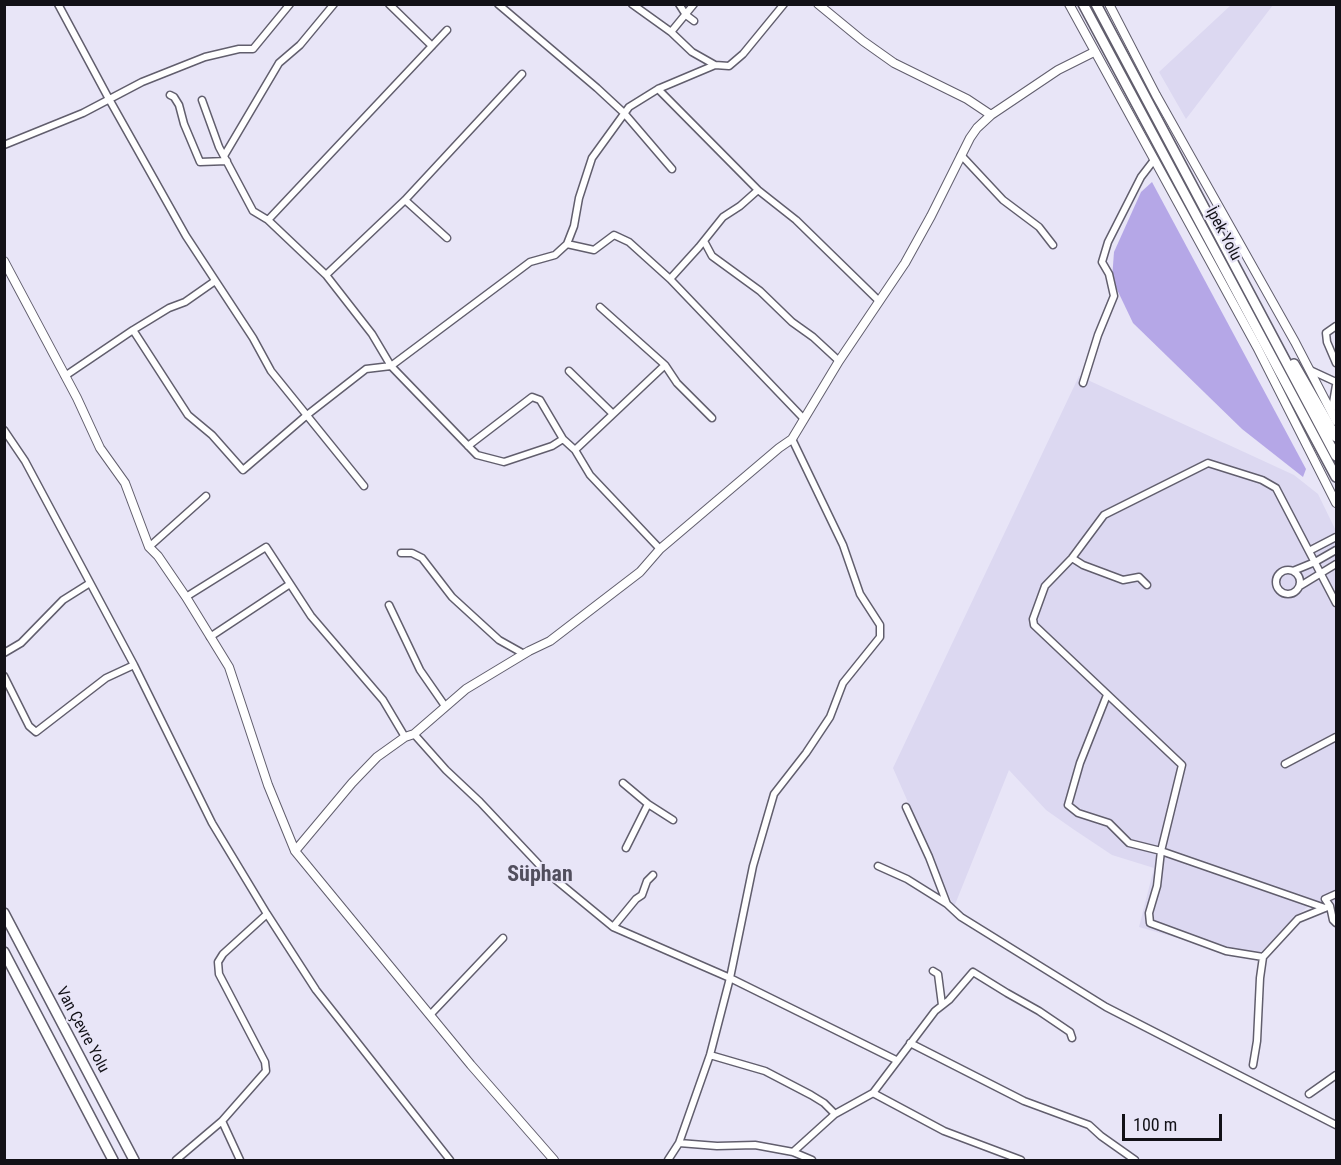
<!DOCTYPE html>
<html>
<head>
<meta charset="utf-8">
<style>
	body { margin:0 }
	#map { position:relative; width:1341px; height:1165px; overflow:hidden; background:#e8e5f7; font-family:"Roboto Condensed",sans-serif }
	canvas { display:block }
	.frame { position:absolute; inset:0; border:6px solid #121117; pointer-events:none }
	.scale { position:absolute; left:1122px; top:1114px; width:100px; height:27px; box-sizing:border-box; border:3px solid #121117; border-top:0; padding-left:8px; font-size:18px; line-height:21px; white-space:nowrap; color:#121117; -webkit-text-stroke:4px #e8e5f7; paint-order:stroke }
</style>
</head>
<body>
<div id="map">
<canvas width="1341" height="1165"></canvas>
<div class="frame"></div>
<div class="scale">100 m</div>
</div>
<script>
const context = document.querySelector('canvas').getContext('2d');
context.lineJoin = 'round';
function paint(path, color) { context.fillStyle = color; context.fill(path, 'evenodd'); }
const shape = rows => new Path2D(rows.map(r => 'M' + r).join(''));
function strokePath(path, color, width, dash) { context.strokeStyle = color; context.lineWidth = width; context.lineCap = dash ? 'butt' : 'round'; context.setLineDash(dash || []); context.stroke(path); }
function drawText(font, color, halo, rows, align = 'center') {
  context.font = font + ' "Roboto Condensed",sans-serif'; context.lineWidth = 4.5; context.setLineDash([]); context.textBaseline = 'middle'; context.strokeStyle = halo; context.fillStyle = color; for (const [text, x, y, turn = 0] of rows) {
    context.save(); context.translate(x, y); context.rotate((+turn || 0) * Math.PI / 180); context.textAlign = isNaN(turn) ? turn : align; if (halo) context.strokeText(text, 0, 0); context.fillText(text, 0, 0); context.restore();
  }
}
paint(shape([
	[1231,5,1273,5,1186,119,1159,72],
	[1079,376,1294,475,1318,494,1336,531,1336,911,1330,906,1309,906,1295,917,1256,957,1223,951,1139,927,1154,868,1112,855,1073,829,1046,810,1009,770,954,907,893,768]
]), '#dcd8f1');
paint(shape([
	[1152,182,1306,469,1303,477,1242,429,1133,323,1112,279,1114,252,1141,192]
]), '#b5a7e7');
const minor = shape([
	[58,4,109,99,186,236,253,338,271,371,364,486],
	[389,4,432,46],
	[498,4,597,88,624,113,672,169],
	[632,4,671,32,692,52,715,65],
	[679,4,686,15,694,21],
	[671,32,694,4],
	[658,89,758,190,796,220,879,301],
	[170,95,174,97,179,105,184,124,200,162,227,161],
	[202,100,219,147,253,211,268,220,326,275,372,334,391,366,477,455,504,462,552,446,563,439,575,450,665,365],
	[4,145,83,113,142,82,205,57,239,49,253,49,290,4],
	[961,155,1003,200,1039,227,1053,245],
	[224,156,279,63,300,45,334,4],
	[405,200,447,238],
	[268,220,447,30],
	[704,241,712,256,760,291,792,322,813,337,839,361],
	[567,244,594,250,614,235,629,242,670,279,804,419],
	[326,275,405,200,522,74],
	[670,279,699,247,723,217,740,206,758,190],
	[600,307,665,365,677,383,712,418],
	[1336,326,1326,333,1327,342,1336,363],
	[133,330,169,308,185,302,215,281],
	[1310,370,1336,382],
	[569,371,613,414],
	[65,376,133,330,188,415,212,435,243,470,307,415,366,369,391,366,530,262,555,255,567,244,574,226,579,198,592,158,629,107,658,89,715,65,729,66,743,54,784,4],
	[1083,383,1098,335,1114,296,1109,274,1102,262,1108,242,1141,177,1154,160],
	[1332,409,1336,385],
	[4,430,25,461,134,665,212,823,267,914,316,990,450,1160],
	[468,446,532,397,540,400,563,439],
	[575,450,590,475,660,549],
	[149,547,206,496],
	[1309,551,1336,537],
	[401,553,412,553,422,558,452,597,499,640,524,654],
	[1072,558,1083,565,1123,580,1139,577,1147,585],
	'1276 582a12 12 0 1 1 24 0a12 12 0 1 1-24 0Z',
	[1293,571,1315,562,1336,550],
	[1300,586,1336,564],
	[186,597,266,547,311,616,383,700,405,737],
	[389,605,420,670,445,706],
	[210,637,290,584],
	[4,653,21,643,63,600,90,583],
	[4,676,29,726,36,732,106,678,134,665],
	[1107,695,1080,763,1068,805,1078,813,1109,823,1129,843,1161,851,1325,908],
	[414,734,446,770,480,802,545,871,613,927,730,978,896,1060],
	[1285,764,1336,737],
	[623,783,648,804,673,820],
	[906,807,929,857,947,904,961,917,1106,1007,1336,1125],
	[626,848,648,804],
	[878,866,907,879,947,904],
	[1330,906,1333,920,1336,923],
	[613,927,636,899,642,895,647,881,653,875],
	[1263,957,1226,951,1150,923,1149,913,1157,886,1161,851,1182,765,1034,625,1033,619,1045,586,1072,558,1104,515,1208,463,1262,480,1276,488,1336,603],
	[933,971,938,974,942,1005],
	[430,1015,503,938],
	[910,1043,1024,1101,1089,1125,1101,1136,1135,1160],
	[710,1055,765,1071,811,1095,824,1103,835,1114],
	[1253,1065,1257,1041,1260,978,1263,957,1298,919,1330,906,1325,899,1336,894],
	[873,1093,944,1131,1021,1160],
	[1309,1094,1336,1075],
	[222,1121,240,1160],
	[679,1143,710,1055,730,978,753,866,774,794,806,753,830,717,843,683,880,637,880,625,860,594,843,545,792,439],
	[793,1152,835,1114,873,1093,935,1011,949,1000,973,972,1007,993,1039,1011,1070,1032,1072,1038],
	[176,1160,222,1121,266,1071,265,1062,219,974,218,962,223,954,267,914],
	[668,1160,679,1143,717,1146,755,1145,793,1152,812,1160]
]);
const tertiary = shape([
	[818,4,863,41,894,63,967,99,991,115],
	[1069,4,1257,347,1336,503],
	[1109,4,1156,95,1295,342,1336,421],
	[4,261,77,398,100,448,125,483,149,547,158,556,186,597,229,667,268,785,295,851,471,1065,554,1160],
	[295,851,352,783,377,757,405,737,414,734,466,689,529,651,550,641,640,572,660,549,779,448,792,439,839,361,905,263,931,216,970,138,977,128,991,115,1058,70,1094,52]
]);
const trunk = shape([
	[1083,4,1336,477],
	[1096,4,1336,456],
	[1294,364,1336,437],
	[4,913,134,1160],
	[4,952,113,1160]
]);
strokePath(minor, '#615e6d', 9);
strokePath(tertiary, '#615e6d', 10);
strokePath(trunk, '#615e6d', 12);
strokePath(minor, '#fff', 6);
strokePath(tertiary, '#fff', 8);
strokePath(trunk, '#fff', 9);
drawText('16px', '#121117', '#e8e5f7', [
	["İpek Yolu",1223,234,62],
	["Van Çevre Yolu",82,1030,62]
]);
drawText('bold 22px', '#514e5d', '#e8e5f7', [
	["Süphan",540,875]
]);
</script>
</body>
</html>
